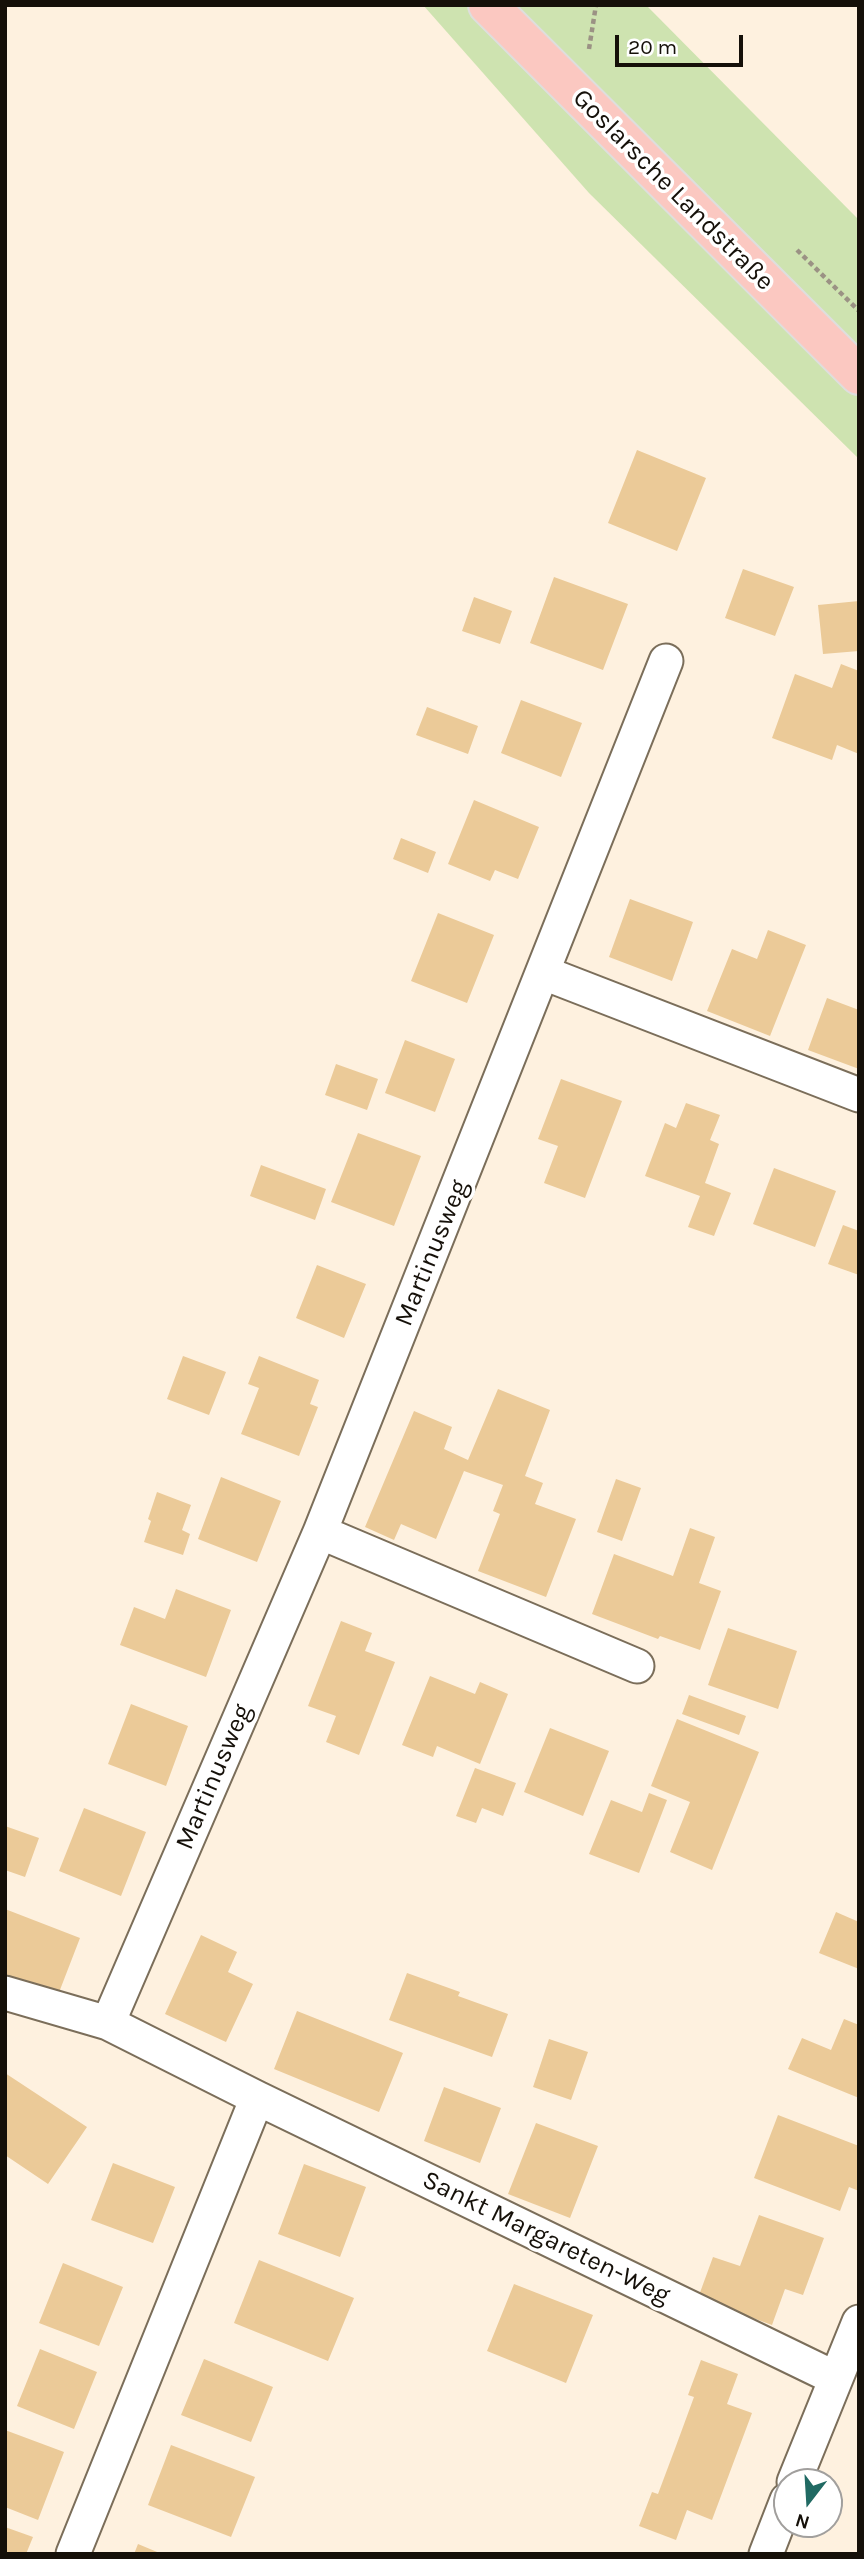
<!DOCTYPE html>
<html>
<head>
<meta charset="utf-8">
<style>
	body { margin:0 }
	#map { position:relative; width:864px; height:2559px; overflow:hidden; background:#fef1df; font-family:Karla,sans-serif }
	canvas { display:block }
	.frame { position:absolute; inset:0; border:7px solid #151009; pointer-events:none }
	.north { position:absolute; left:773px; top:2468px; width:70px; height:70px; box-sizing:border-box; background:#fff; border:2px solid #a19f9d; border-radius:50%; rotate:197deg; font-size:19px; font-weight:700; line-height:28px; text-align:center; color:#151009 }
	.north::after { content:''; display:block; margin:auto; width:24px; height:32px; background:#216a63; clip-path:polygon(50% 0,100% 100%,50% 72%,0 100%) }
	.scale { position:absolute; left:615px; top:35px; width:128px; height:32px; box-sizing:border-box; border:4px solid #151009; border-top:0; padding-left:9px; font-size:21px; line-height:24px; white-space:nowrap; color:#151009; -webkit-text-stroke:5px #fff; paint-order:stroke }
</style>
</head>
<body>
<div id="map">
<canvas width="864" height="2559"></canvas>
<div class="frame"></div>
<div class="north">N</div>
<div class="scale">20 m</div>
</div>
<script>
const context = document.querySelector('canvas').getContext('2d');
context.lineJoin = 'round';
function paint(path, color) { context.fillStyle = color; context.fill(path, 'evenodd'); }
const shape = rows => new Path2D(rows.map(r => 'M' + r).join(''));
function strokePath(path, color, width, dash) { context.strokeStyle = color; context.lineWidth = width; context.lineCap = dash ? 'butt' : 'round'; context.setLineDash(dash || []); context.stroke(path); }
function drawText(font, color, halo, rows, align = 'center') {
  context.font = font + ' Karla,sans-serif'; context.lineWidth = 7; context.setLineDash([]); context.textBaseline = 'middle'; context.strokeStyle = halo; context.fillStyle = color; for (const [text, x, y, turn = 0] of rows) {
    context.save(); context.translate(x, y); context.rotate((+turn || 0) * Math.PI / 180); context.textAlign = isNaN(turn) ? turn : align; if (halo) context.strokeText(text, 0, 0); context.fillText(text, 0, 0); context.restore();
  }
}
paint(shape([
	[423,5,646,5,859,220,859,459,589,193]
]), '#cee3b0');
paint(shape([
	[637,450,706,478,677,551,608,523],
	[743,569,794,587,775,636,725,618],
	[554,577,628,604,603,670,530,643],
	[474,597,512,611,500,644,462,631],
	[859,601,859,651,823,654,818,605],
	[841,664,859,671,859,754,837,745,832,760,772,738,795,674,832,688],
	[521,700,582,723,561,777,501,753],
	[427,707,478,726,468,754,416,735],
	[474,800,539,827,518,879,495,870,490,881,448,864],
	[401,838,436,852,428,873,393,859],
	[630,899,693,922,672,981,609,957],
	[438,913,494,935,467,1003,411,981],
	[768,930,806,945,770,1036,707,1011,732,949,757,959],
	[827,998,859,1010,859,1069,808,1050],
	[405,1040,455,1059,435,1112,385,1093],
	[336,1064,378,1079,367,1110,325,1095],
	[561,1079,622,1101,585,1198,544,1183,558,1146,538,1139],
	[686,1103,720,1115,710,1140,719,1144,705,1183,731,1193,714,1236,688,1227,700,1196,645,1176,665,1123,676,1128],
	[358,1133,421,1156,394,1226,331,1202],
	[261,1165,326,1189,315,1220,250,1196],
	[774,1168,836,1191,815,1247,753,1224],
	[843,1225,859,1231,859,1275,828,1264],
	[317,1265,366,1284,344,1338,296,1318],
	[183,1356,226,1372,209,1415,167,1399],
	[259,1356,319,1380,310,1404,318,1407,299,1456,241,1434,259,1388,248,1384],
	[498,1389,550,1410,525,1476,543,1483,535,1504,576,1519,546,1597,478,1571,500,1514,493,1511,503,1485,464,1471,436,1539,401,1524,394,1540,365,1527,414,1411,452,1427,444,1449,468,1460],
	[221,1477,281,1501,257,1562,198,1539],
	[616,1479,641,1488,622,1541,597,1532],
	[157,1492,191,1505,182,1530,190,1534,183,1555,144,1542,151,1521,148,1519],
	[690,1528,715,1537,699,1583,721,1591,700,1650,660,1636,658,1639,592,1614,614,1554,673,1576],
	[176,1589,231,1610,206,1677,120,1645,134,1607,165,1619],
	[341,1621,372,1633,365,1651,395,1662,359,1755,326,1742,336,1716,308,1706],
	[728,1628,797,1651,778,1709,708,1685],
	[430,1676,475,1694,480,1682,508,1694,480,1764,437,1746,433,1757,402,1745],
	[689,1695,746,1716,739,1735,682,1714],
	[131,1704,188,1726,166,1786,108,1764],
	[677,1719,759,1752,712,1870,670,1852,690,1802,651,1786],
	[550,1728,609,1751,583,1816,524,1792],
	[475,1768,516,1783,503,1816,482,1808,476,1823,456,1816],
	[649,1793,667,1800,639,1873,589,1854,611,1800,642,1812],
	[84,1808,146,1832,121,1896,59,1871],
	[5,1826,39,1838,25,1877,5,1870],
	[5,1909,80,1938,58,1995,5,1974],
	[836,1912,859,1922,859,1969,819,1953],
	[201,1935,237,1952,228,1972,253,1984,226,2042,165,2014],
	[407,1973,460,1992,458,1996,508,2014,492,2057,389,2020],
	[297,2011,403,2053,379,2112,274,2069],
	[844,2019,859,2025,859,2098,788,2069,802,2038,831,2050],
	[549,2039,588,2052,571,2100,533,2087],
	[5,2073,87,2127,48,2184,5,2155],
	[444,2087,501,2108,480,2163,424,2141],
	[778,2115,859,2146,859,2191,849,2187,840,2211,754,2178],
	[536,2123,598,2146,570,2218,508,2194],
	[113,2163,175,2187,153,2243,91,2220],
	[304,2164,366,2187,340,2257,278,2234],
	[759,2215,824,2238,803,2295,785,2289,772,2325,698,2298,713,2257,740,2266],
	[259,2260,354,2298,328,2361,234,2323],
	[63,2263,123,2287,99,2346,39,2323],
	[514,2284,593,2315,566,2383,487,2351],
	[40,2349,97,2372,74,2429,17,2406],
	[204,2359,273,2387,251,2442,181,2415],
	[701,2360,738,2374,727,2404,752,2413,712,2520,687,2510,676,2540,639,2526,652,2492,658,2494,676,2446,694,2397,688,2395],
	[5,2430,64,2452,38,2520,5,2507],
	[171,2445,255,2477,231,2537,148,2505],
	[5,2527,33,2537,26,2554,5,2554],
	[138,2544,162,2554,134,2554]
]), '#ebca98');
const minor = shape([
	[544,973,859,1095],
	[320,1532,637,1666],
	[5,1993,108,2023,257,2098,835,2378],
	[108,2023,320,1532,666,661],
	[794,2482,859,2322],
	[73,2554,257,2098],
	[766,2554,787,2500]
]);
const primary = shape([
	[488,5,859,375]
]);
strokePath(minor, '#7b6e5a', 37);
strokePath(primary, '#dededd', 42);
strokePath(shape([
	[589,49,596,5],
	[797,250,859,311]
]), '#9b9284', 4.5, [5, 3.5]);
strokePath(minor, '#fff', 33);
strokePath(primary, '#fbc8c1', 38);
drawText('26px', '#151009', '#fff', [
	["Goslarsche Landstraße",673,190,45],
	["Martinusweg",432,1253,-68],
	["Martinusweg",214,1777,-67],
	["Sankt Margareten-Weg",546,2238,26]
]);
</script>
</body>
</html>
